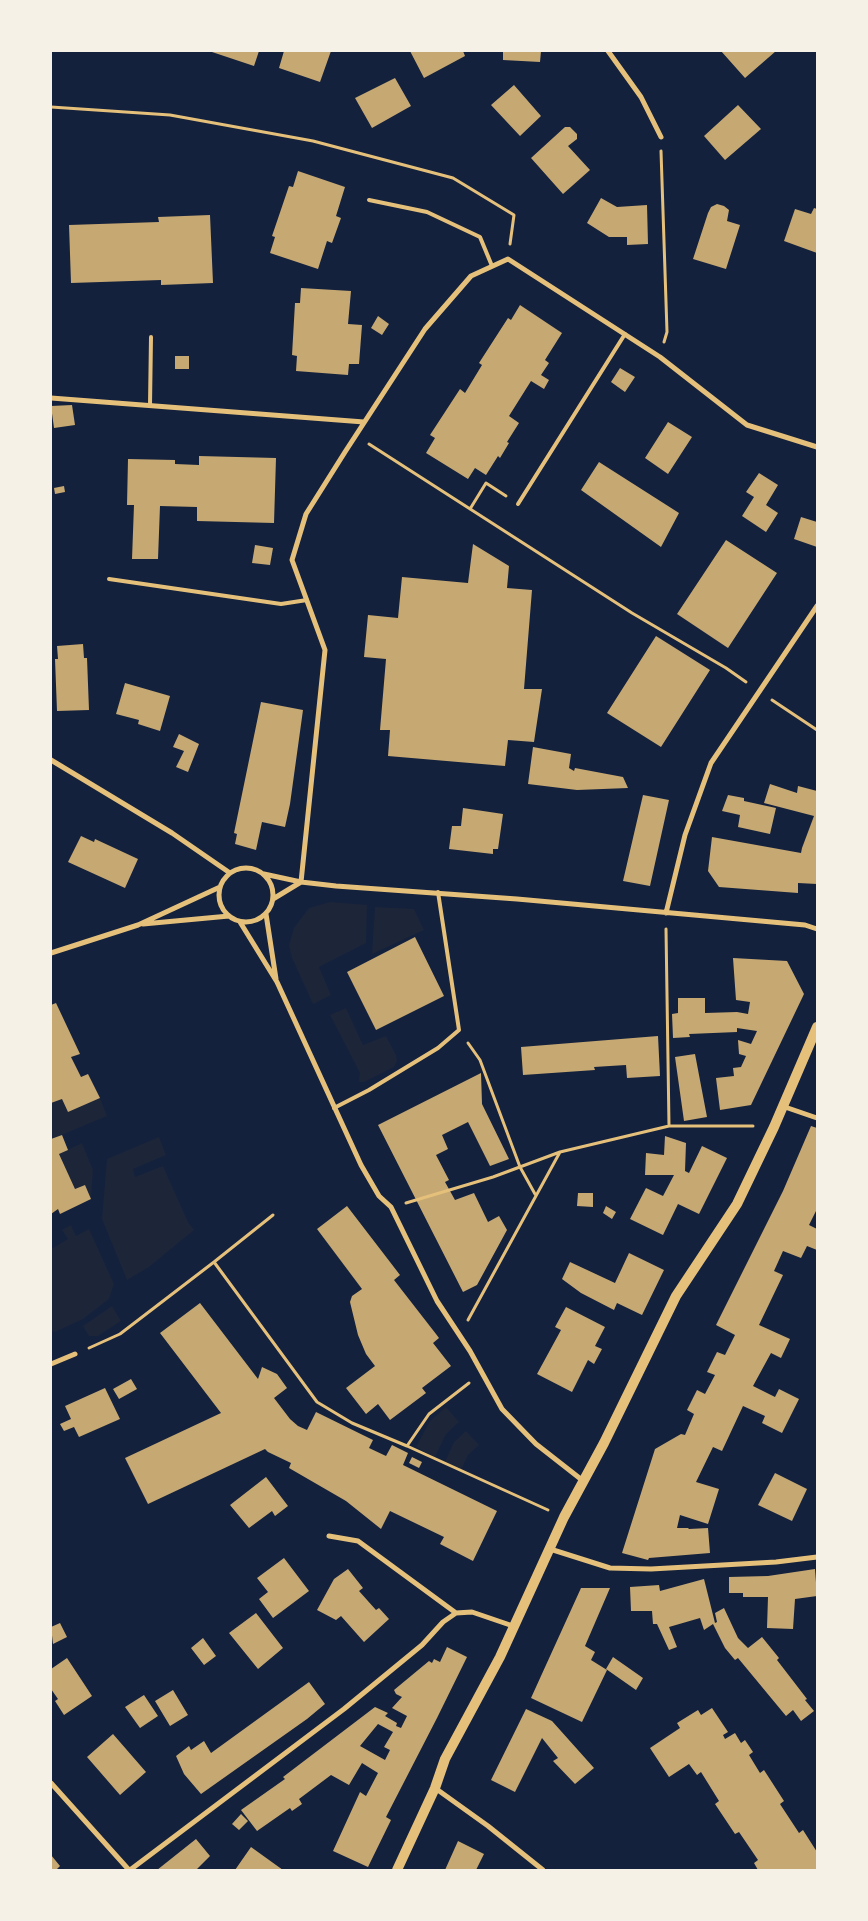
<!DOCTYPE html>
<html>
<head>
<meta charset="utf-8">
<style>
	body { margin:0 }
	#map { position:relative; width:868px; height:1921px; overflow:hidden; background:#14213d; font-family:"Asap Condensed",sans-serif }
	canvas { display:block }
	.frame { position:absolute; inset:0; border:52px solid #f6f1e7; pointer-events:none }
</style>
</head>
<body>
<div id="map">
<canvas width="868" height="1921"></canvas>
<div class="frame"></div>
</div>
<script>
const context = document.querySelector('canvas').getContext('2d');
context.lineJoin = 'round';
function paint(path, color) { context.fillStyle = color; context.fill(path, 'evenodd'); }
const shape = rows => new Path2D(rows.map(r => 'M' + r).join(''));
function strokePath(path, color, width, dash) { context.strokeStyle = color; context.lineWidth = width; context.lineCap = dash ? 'butt' : 'round'; context.setLineDash(dash || []); context.stroke(path); }
paint(shape([
	[330,902,367,905,366,943,319,967,331,995,313,1004,292,958,289,945,294,928,309,908],
	[375,907,414,909,424,930,372,954],
	[346,1008,363,1045,386,1036,396,1055,397,1061,394,1067,364,1082,360,1082,359,1080,360,1073,330,1015],
	[100,1098,107,1116,52,1139,51,1103,62,1099,68,1112],
	[159,1137,166,1155,133,1169,135,1177,163,1166,188,1222,194,1230,149,1267,127,1280,102,1219,107,1159],
	[82,1143,93,1170,91,1199,85,1185,75,1189,59,1154],
	[71,1225,76,1236,89,1229,114,1284,109,1299,83,1319,55,1332,51,1330,51,1249,68,1239,62,1230],
	[112,1306,121,1321,98,1336,89,1336,83,1326],
	[446,1407,459,1422,446,1434,435,1457,416,1447,430,1421],
	[466,1431,479,1445,468,1455,461,1470,445,1462,454,1442]
]), '#1d2539');
paint(shape([
	[209,51,259,51,254,66],
	[284,51,331,51,320,82,279,68],
	[410,51,463,51,465,56,424,78],
	[503,51,541,51,540,62,503,60],
	[721,51,776,51,745,78],
	[395,78,411,106,372,128,355,98],
	[514,85,541,116,520,136,491,105],
	[738,105,761,129,725,160,704,136],
	[565,127,570,127,577,134,577,139,568,146,590,170,563,194,531,158],
	[298,171,345,187,336,216,341,218,332,243,327,241,318,269,270,253,275,237,272,236,289,186,293,187],
	[601,198,617,207,647,205,648,244,627,245,627,237,609,237,587,223],
	[717,204,724,206,729,210,727,221,740,225,726,269,693,259,708,213,711,207],
	[814,208,817,209,817,253,784,241,795,209,811,214],
	[210,215,213,283,161,285,161,280,71,283,69,225,159,222,158,217],
	[301,288,351,291,348,324,362,325,359,364,349,364,348,375,296,371,297,356,292,355,295,303,300,303],
	[520,305,562,333,545,360,549,363,541,375,549,380,544,389,531,381,509,416,519,423,507,442,509,443,500,458,498,456,486,475,475,468,468,479,426,453,435,438,430,435,460,389,465,393,482,365,479,363,508,318,511,320],
	[378,316,389,324,382,335,371,328],
	[175,356,189,356,189,369,175,369],
	[620,368,635,377,625,392,611,382],
	[72,405,75,425,54,428,51,406],
	[668,422,692,437,668,474,645,458],
	[199,456,276,458,274,523,197,521,197,507,160,506,158,559,132,559,134,505,127,505,128,459,175,460,175,464,199,465],
	[599,462,679,513,661,547,581,490],
	[759,473,778,485,766,505,778,513,766,532,742,516,754,497,746,492],
	[64,486,65,492,55,494,54,488],
	[801,517,817,522,817,547,794,539],
	[726,540,777,573,728,648,677,614],
	[473,544,509,566,507,588,532,590,524,689,542,689,534,742,508,740,505,766,388,756,390,730,380,730,386,659,364,657,368,615,398,618,402,577,468,583],
	[255,545,273,548,270,565,252,563],
	[656,636,710,670,661,747,607,713],
	[83,644,84,658,87,658,89,710,57,711,55,659,58,659,57,646],
	[125,683,170,696,160,731,138,724,139,720,116,714],
	[261,702,303,710,290,804,285,827,262,822,256,850,235,844,237,834,234,833],
	[179,734,199,744,188,772,176,767,184,751,173,747],
	[533,747,571,754,569,768,574,771,575,768,623,777,628,788,577,790,528,784],
	[770,784,797,793,798,786,817,791,817,884,798,883,798,893,719,887,708,871,712,837,801,853,802,848,814,816,764,803],
	[643,795,669,800,650,886,623,881],
	[728,795,744,798,744,801,776,808,770,834,738,827,740,815,722,811],
	[463,808,503,814,498,849,493,849,493,854,449,849,452,826,461,826],
	[81,836,94,842,95,839,138,859,125,888,68,862],
	[415,937,444,996,376,1030,347,972],
	[733,958,787,961,804,994,751,1105,720,1110,716,1078,734,1076,733,1068,741,1067,746,1056,739,1054,738,1040,751,1044,757,1031,737,1028,737,1032,689,1034,690,1037,673,1038,672,1014,678,1013,678,998,705,998,705,1013,737,1012,748,1014,750,1002,736,1000],
	[56,1003,80,1054,71,1057,81,1077,88,1074,100,1098,68,1112,62,1099,51,1103,51,1005],
	[658,1036,660,1076,627,1078,626,1065,594,1067,595,1070,523,1075,521,1047],
	[695,1054,707,1117,684,1121,675,1057],
	[481,1073,482,1104,509,1159,490,1166,468,1122,442,1135,448,1149,436,1155,449,1180,445,1182,455,1200,474,1193,488,1222,499,1216,507,1230,477,1285,463,1292,378,1125],
	[811,1126,817,1128,817,1209,809,1225,817,1229,817,1250,807,1246,801,1258,783,1251,774,1271,783,1275,759,1325,790,1339,781,1358,771,1353,753,1386,775,1397,779,1389,799,1399,782,1433,762,1423,765,1416,743,1406,722,1451,713,1447,696,1482,719,1489,708,1524,680,1515,677,1528,688,1528,689,1529,708,1528,710,1553,649,1558,648,1560,622,1553,655,1449,681,1434,685,1435,694,1414,687,1410,697,1390,705,1394,715,1375,707,1372,717,1352,725,1355,735,1335,716,1325,783,1191],
	[62,1135,68,1150,59,1154,75,1189,85,1185,91,1199,60,1214,58,1209,51,1214,51,1139],
	[665,1136,686,1143,685,1171,689,1173,702,1146,727,1158,699,1214,678,1204,663,1235,630,1219,646,1188,663,1196,674,1175,645,1175,646,1153,664,1155],
	[578,1193,593,1193,593,1207,577,1206],
	[347,1206,400,1275,394,1280,436,1334,439,1338,433,1343,451,1366,422,1388,426,1393,390,1420,378,1404,366,1414,346,1388,375,1366,366,1354,358,1335,350,1302,352,1296,362,1289,317,1229],
	[606,1206,616,1212,612,1219,603,1213],
	[629,1253,664,1270,642,1315,617,1303,614,1310,581,1293,562,1279,570,1262,615,1283],
	[200,1303,258,1379,262,1367,277,1374,287,1388,274,1398,290,1419,298,1426,307,1430,316,1412,373,1440,369,1448,386,1456,392,1445,408,1453,403,1465,497,1511,473,1561,440,1544,444,1537,390,1511,381,1529,346,1501,289,1468,291,1463,268,1452,265,1449,148,1504,125,1458,221,1413,160,1333],
	[566,1307,605,1327,595,1346,602,1349,594,1364,588,1360,572,1392,537,1374,561,1330,555,1327],
	[131,1379,137,1389,119,1399,113,1389],
	[105,1388,120,1419,79,1437,74,1427,64,1431,60,1424,71,1419,65,1406],
	[412,1457,422,1462,419,1468,409,1463],
	[775,1473,807,1489,792,1521,758,1505],
	[266,1477,288,1506,275,1516,272,1511,249,1528,230,1505],
	[284,1558,309,1591,273,1618,259,1599,268,1592,257,1578],
	[348,1569,363,1588,359,1591,376,1610,379,1608,389,1619,364,1642,341,1616,336,1620,317,1610,334,1579],
	[815,1569,817,1596,795,1599,793,1629,767,1628,768,1597,743,1597,743,1593,729,1593,729,1577,768,1576],
	[704,1579,715,1623,717,1622,715,1613,724,1608,738,1638,748,1648,762,1637,779,1658,777,1660,807,1699,805,1700,814,1711,801,1721,793,1710,786,1716,738,1658,735,1660,725,1648,713,1624,704,1630,700,1618,669,1627,677,1647,669,1650,657,1624,653,1624,652,1611,631,1611,630,1587,659,1585,660,1591],
	[581,1588,610,1588,585,1646,595,1652,591,1660,607,1670,582,1722,531,1698],
	[256,1613,283,1648,258,1669,229,1633],
	[60,1623,67,1637,53,1644,51,1627],
	[203,1638,216,1656,204,1665,191,1648],
	[447,1647,467,1657,437,1718,386,1817,391,1820,368,1867,333,1851,360,1792,366,1796,378,1773,362,1763,349,1785,331,1775,299,1799,302,1804,292,1811,290,1808,257,1831,241,1810,285,1779,283,1777,375,1707,388,1713,385,1716,397,1723,396,1726,401,1728,407,1716,392,1708,402,1697,396,1694,394,1690,429,1661,432,1663,434,1659,440,1662],
	[378,1724,393,1732,384,1747,390,1750,385,1760,360,1746],
	[613,1657,643,1678,636,1690,606,1669],
	[67,1658,92,1696,64,1715,55,1701,58,1699,51,1689,51,1669],
	[309,1682,325,1704,307,1719,201,1794,184,1774,176,1756,189,1746,191,1750,204,1741,211,1753],
	[173,1690,188,1715,170,1726,155,1701],
	[144,1695,158,1716,140,1728,125,1707],
	[712,1708,728,1732,723,1735,725,1739,735,1733,741,1743,745,1740,753,1752,749,1755,760,1773,764,1770,784,1801,780,1804,799,1833,803,1830,817,1852,817,1870,758,1870,754,1863,758,1860,739,1832,735,1834,715,1804,719,1801,701,1772,697,1775,689,1764,669,1777,650,1748,680,1728,677,1723,698,1710,701,1715],
	[526,1709,552,1721,594,1768,575,1784,553,1761,558,1758,542,1738,515,1792,491,1780],
	[113,1734,146,1772,120,1795,87,1757],
	[241,1814,248,1821,239,1830,232,1824],
	[196,1839,210,1856,196,1870,157,1870],
	[458,1841,484,1854,476,1870,445,1870],
	[251,1847,276,1865,283,1870,235,1870],
	[51,1855,60,1866,56,1870,51,1870]
]), '#c6a872');
strokePath(shape([
	[51,107,170,115,313,141,453,178,514,215,510,244],
	[661,151,667,332,664,342],
	[369,444,632,613,726,668,746,682],
	[470,509,486,483,506,496],
	[772,700,817,730],
	[666,929,669,1126],
	[468,1043,480,1060,520,1167,535,1194],
	[406,1203,493,1177,560,1152,669,1126,753,1126],
	[273,1215,214,1262,317,1402,352,1423,407,1446,548,1510],
	[468,1320,560,1152],
	[89,1348,120,1334,214,1262],
	[407,1446,429,1414,469,1383]
]), '#e5c07b', 3);
strokePath(shape([
	[369,200,427,212,480,237,492,266],
	[150,405,151,337],
	[518,504,625,334],
	[109,579,281,604,307,600],
	[334,1108,369,1090,438,1048,459,1030,438,892]
]), '#e5c07b', 4);
strokePath(shape([
	[608,51,641,97,661,137],
	[51,398,364,422],
	[51,760,172,833,230,873],
	'219 895a27 27 0 1 1 54 0a27 27 0 1 1-54 0Z',
	[264,874,301,882,336,886,517,899,805,925,817,929],
	[301,882,325,650,292,560,306,514,345,452,425,329,471,276,508,259,660,357,747,425,817,447],
	[273,899,301,882],
	[666,913,685,835,711,763,817,606],
	[266,914,276,979],
	[240,922,277,982,361,1165,379,1196,391,1207,437,1301,470,1351,502,1409,536,1444,582,1480],
	[143,924,229,916],
	[51,953,138,925,220,887],
	[782,1106,817,1118],
	[51,1364,75,1354],
	[329,1536,358,1541,456,1613],
	[550,1549,610,1568,651,1569,776,1562,817,1557],
	[51,1783,129,1870],
	[435,1788,488,1826,543,1870],
	[130,1870,344,1709,422,1645,443,1622,456,1613,472,1612,513,1626]
]), '#e5c07b', 5);
strokePath(shape([
	[397,1870,435,1788,445,1759,500,1657,564,1517,604,1443,676,1296,737,1204,774,1127,817,1027]
]), '#e5c07b', 10);
</script>
</body>
</html>
